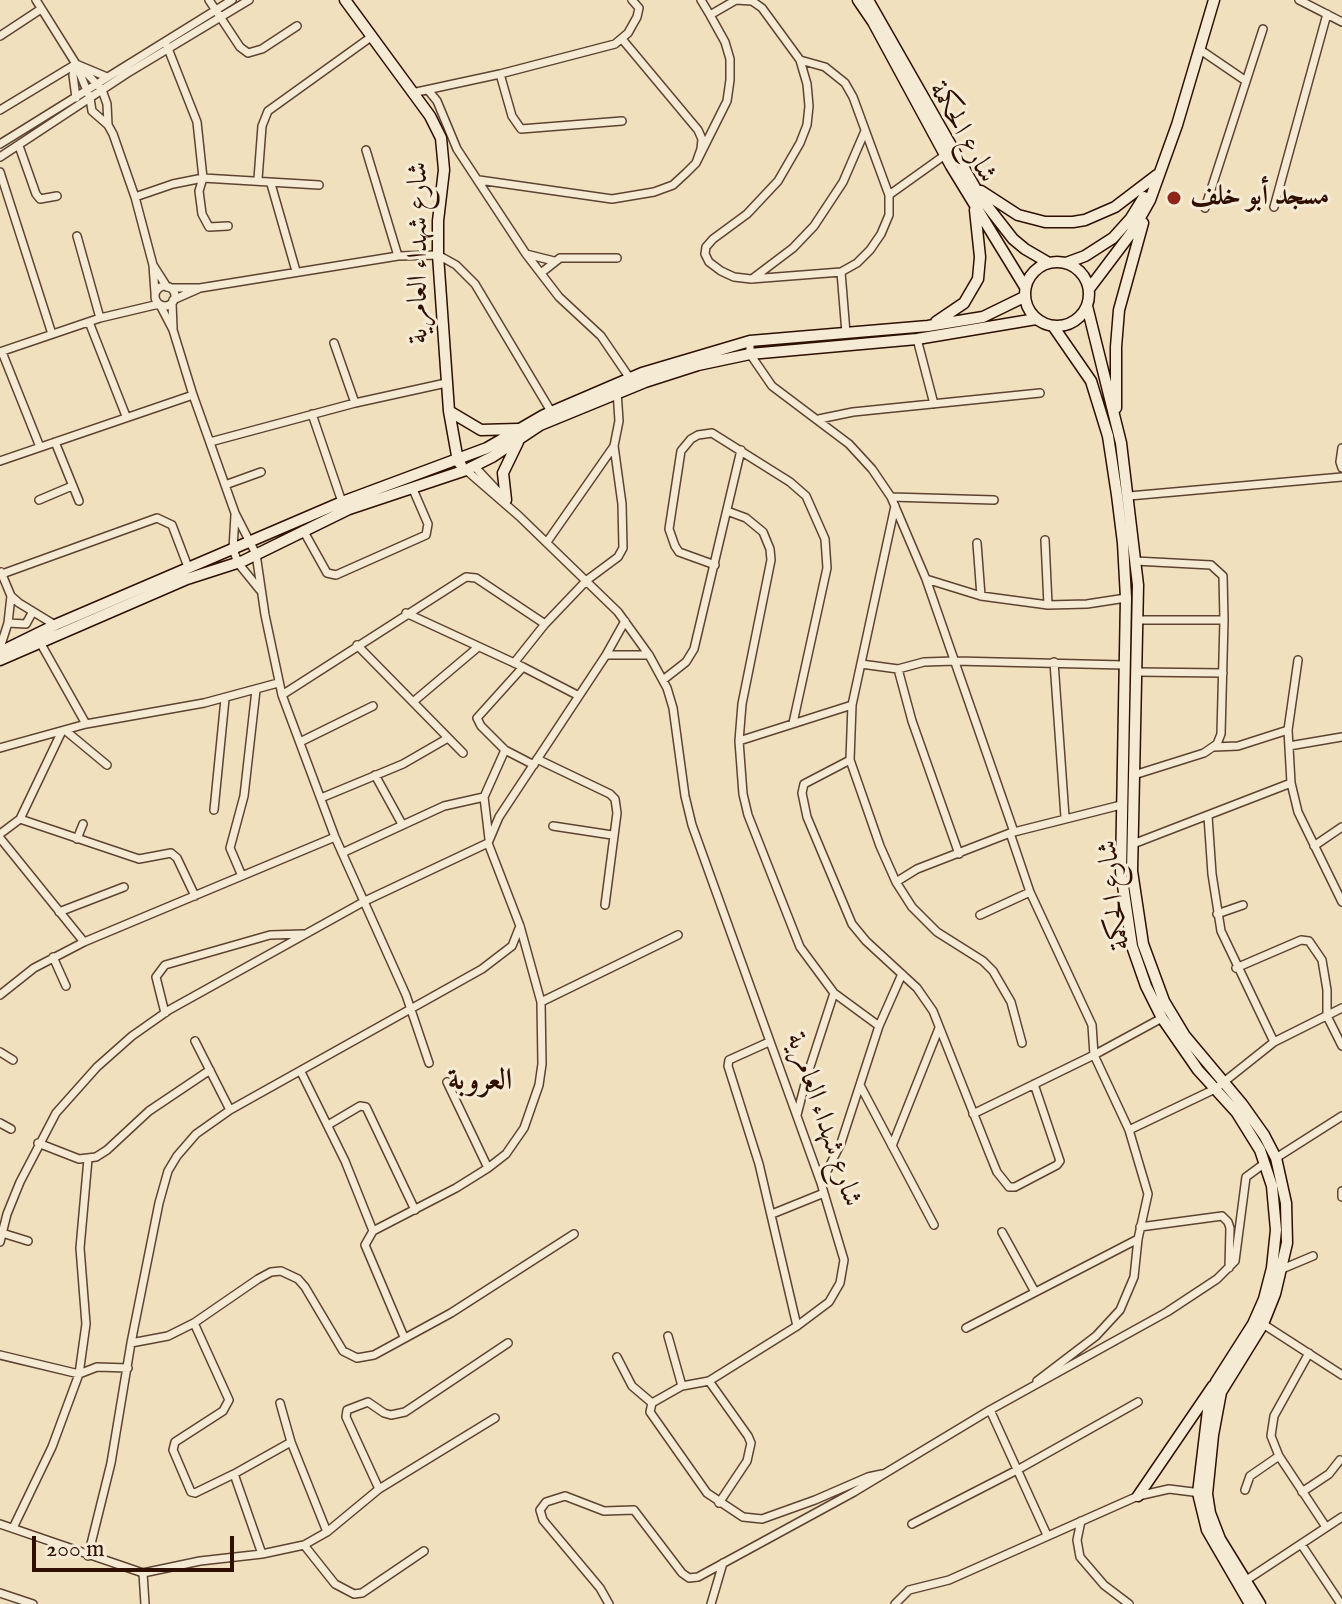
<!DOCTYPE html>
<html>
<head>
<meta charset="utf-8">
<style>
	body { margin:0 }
	#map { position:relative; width:1342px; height:1604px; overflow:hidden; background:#f0e0be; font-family:"IM FELL English",serif }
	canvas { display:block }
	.scale { position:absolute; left:32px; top:1536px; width:202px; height:36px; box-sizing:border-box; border:4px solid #2e0f00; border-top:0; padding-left:10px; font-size:24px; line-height:28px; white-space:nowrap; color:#2e0f00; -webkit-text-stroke:6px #f5ebd5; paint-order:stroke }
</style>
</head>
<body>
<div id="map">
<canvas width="1342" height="1604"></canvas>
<div class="scale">200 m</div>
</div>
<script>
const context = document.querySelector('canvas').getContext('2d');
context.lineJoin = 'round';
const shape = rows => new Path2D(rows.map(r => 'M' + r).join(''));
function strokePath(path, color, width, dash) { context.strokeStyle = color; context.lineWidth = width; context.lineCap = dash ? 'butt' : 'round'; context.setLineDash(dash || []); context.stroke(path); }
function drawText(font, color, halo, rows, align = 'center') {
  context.font = font + ' "IM FELL English",Amiri,serif'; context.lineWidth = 6; context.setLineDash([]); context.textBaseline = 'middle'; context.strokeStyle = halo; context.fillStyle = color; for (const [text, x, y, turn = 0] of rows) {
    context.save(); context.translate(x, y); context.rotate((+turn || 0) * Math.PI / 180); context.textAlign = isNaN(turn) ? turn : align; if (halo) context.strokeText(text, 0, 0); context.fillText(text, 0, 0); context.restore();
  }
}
const street = shape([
	[36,0,76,64,90,98,92,111,108,125,113,134,135,197,153,265,155,293],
	[209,0,240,47,248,53,262,49,297,26],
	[701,0,710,15],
	[1299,0,1342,22],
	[0,36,41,9],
	[167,46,197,122,203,178,199,191,202,214,209,227,228,226],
	[1199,49,1246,81],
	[800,60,825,67,845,83,853,97,889,195,945,155],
	[75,66,73,75,76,98],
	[81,67,102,90,107,104,108,125],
	[500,74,512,116,521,129,622,121],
	[428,90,437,101,457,149,526,254,559,297,601,336,631,380],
	[412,93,500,74,615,44,628,33,637,17,639,8,632,0],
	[0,110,76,64,107,77],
	[0,144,232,0],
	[19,146,36,194,40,199,57,196],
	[366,150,398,256],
	[0,157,126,74,249,0],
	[696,163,727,101,730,80,730,59,725,42,710,15,736,0,752,1,762,8,800,60,807,84,809,106,807,125,800,143,778,181,747,214,713,239,706,247,705,254,709,262,721,271,734,277,751,279,841,272,846,333],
	[0,172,52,334],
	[258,179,262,126,268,111,371,37],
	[479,180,612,199,654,192,673,185,686,173,696,163,701,149,702,139,698,130,622,39],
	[271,184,296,271],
	[135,197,173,184,203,178,319,185],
	[1274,207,1327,14],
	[1205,208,1263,29],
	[77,236,100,318],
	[526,254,554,261],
	[153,265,167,287],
	[841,272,857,263,870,250,881,234,889,215,889,195],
	[541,273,560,258,617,258],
	[752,279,793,248,814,226,843,182,865,131],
	'155 296a10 10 0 1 1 20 0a10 10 0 1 1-20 0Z',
	[170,288,200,288,398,256,438,255,456,265,475,284,552,413],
	[173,300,198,289],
	[172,303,173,328],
	[160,305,173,330,193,395,235,513,256,554,265,615,282,695,335,837,406,995,429,1063],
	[89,322,126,416],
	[917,339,934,404],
	[750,341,750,354,772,386,849,444,872,469,891,497,926,579,1014,832],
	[334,343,355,403],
	[0,352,100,318,159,304],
	[2,352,40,447],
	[312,414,342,502],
	[819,419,853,412,1040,393],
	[55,442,79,501],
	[210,442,355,403,446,383],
	[1342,448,1340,462,1342,468],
	[0,461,193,395],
	[474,466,505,499],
	[466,470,519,516,618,612,649,655,667,688,673,708,685,796,692,825,821,1183,844,1260,840,1283,829,1302,797,1326,709,1381,682,1386,652,1403,650,1412,707,1493,743,1517,762,1519,815,1500,868,1477,882,1474],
	[225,485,261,472],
	[1129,496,1342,477],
	[891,497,994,500],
	[39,500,72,486],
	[895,506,852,705,850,760,880,846,896,882,912,907,937,932,983,961,993,971,1011,1002,1022,1043],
	[727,511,746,518,763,532,770,549,771,560,742,704,739,741,743,794,748,815,800,947,834,993,879,1026],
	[235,515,233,549,238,563,260,590],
	[303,530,327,573,336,575,426,535,428,524,412,487],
	[1045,540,1048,605],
	[547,542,614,446,619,421,617,391],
	[977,543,981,596],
	[715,565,679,552,675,546,669,529,681,451,691,439,698,435,712,433,790,482,806,496,825,539,827,568,793,723],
	[1,572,11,596,19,603,55,625],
	[2,574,157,518,172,525,188,567],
	[926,579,981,596,1048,605,1087,604,1126,598],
	[406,613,523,667,579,696],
	[1139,620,1224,620],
	[8,623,26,624,32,613],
	[41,644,86,724],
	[357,645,463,753],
	[0,648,8,623,11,596],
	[606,655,649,655],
	[1298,660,1288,730,1291,783,1298,812,1342,902],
	[1054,662,1065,817],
	[514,663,545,624,587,580,618,557,623,548,622,504,614,446],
	[861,664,898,669,924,662,955,661,1124,665],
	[523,667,477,718,481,726,505,750,534,765],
	[898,669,912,721,959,854],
	[1137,672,1223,673],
	[663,680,686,662,694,649,741,450],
	[282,695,466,577,476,578,545,624],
	[413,702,477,648],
	[66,731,107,765],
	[739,741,852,705],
	[300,742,373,706],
	[1289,746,1342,737],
	[1214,747,1238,746,1288,730],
	[0,748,86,724,204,703,278,683],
	[537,759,610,794,615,799,617,813,605,905],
	[850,760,804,784,802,793,807,817,852,924,866,941,917,988,933,1011,990,1155,997,1172,1009,1187,1015,1187,1057,1165,1060,1161,1034,1084],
	[375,775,402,824],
	[1134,775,1204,753,1217,744,1221,734,1224,620,1223,576,1211,565,1135,561],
	[321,798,403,764,448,738],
	[214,810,225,699],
	[1208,816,1212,874,1221,931,1274,1042],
	[20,819,139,859,171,853,177,858,195,896],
	[553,826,612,835],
	[1010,833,1030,892,1092,1025,1094,1055,1129,1130,1148,1194,1138,1239,1134,1277,1120,1310,1096,1336,1037,1381],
	[0,834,20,819,62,731],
	[0,838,84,942],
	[77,839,83,824],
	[489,839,484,797,505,750],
	[1133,844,1291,783],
	[1314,846,1342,827],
	[342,853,444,806,484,797],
	[242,876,230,848,244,796,256,690],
	[896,882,917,869,1010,833,1121,805],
	[59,912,124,887],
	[1217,914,1243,905],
	[980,915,1030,892],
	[53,957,66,986],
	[1236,968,1301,940,1309,941,1322,960,1327,990,1327,1016,1342,1046],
	[0,995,34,968,84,942,335,837],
	[541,1002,678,935],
	[165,1013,156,977,165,965,270,935,303,934],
	[195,1041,230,1110],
	[769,1042,729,1060,728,1066,759,1164,797,1326],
	[0,1052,13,1060],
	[301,1072,345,1161,373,1231,365,1245,404,1337],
	[447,1082,488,1168],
	[861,1087,934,1225],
	[973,1114,1094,1055,1162,1018],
	[797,1115,807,1076,834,993],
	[0,1123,11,1129],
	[328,1125,360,1106,366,1107,415,1210],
	[1129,1130,1215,1089,1274,1042,1342,1008],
	[38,1143,79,1159,96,1157,107,1150,149,1111,210,1070],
	[892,1146,939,1028],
	[1276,1158,1342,1116],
	[821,1183,841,1143,879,1026,902,974],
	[1342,1191,1342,1197],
	[772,1214,824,1193],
	[1140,1227,1222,1216,1228,1222,1230,1228,1229,1268],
	[373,1231,456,1188,488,1168,506,1154,524,1128,539,1085,542,1064,541,1002,520,926,488,843,499,817,606,655,625,621],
	[1002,1232,1035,1292],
	[2,1233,28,1241],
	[0,1242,7,1214,20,1182,56,1113,97,1067,132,1036,169,1010,365,901,488,843],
	[1282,1269,1313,1256],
	[194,1323,229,1400,223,1411,175,1442,173,1450,191,1492,195,1493,234,1474,291,1442],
	[1263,1324,1342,1375],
	[966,1328,1138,1239],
	[668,1336,682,1386],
	[131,1343,168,1336,194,1323,258,1279,271,1272,281,1271,298,1279,305,1287,343,1351,357,1358,374,1355,451,1313,574,1234],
	[1309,1353,1274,1416,1271,1436,1279,1456,1326,1527],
	[0,1355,79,1374,86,1324,80,1248,88,1159],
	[617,1357,632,1386,652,1403],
	[709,1381,748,1436,751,1443,747,1461,719,1503],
	[280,1403,291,1442,327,1532],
	[990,1410,1047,1535],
	[234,1474,262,1554],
	[379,1489,346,1417,347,1410,368,1402,384,1413,391,1415,405,1412,508,1343],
	[1245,1490,1250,1476,1279,1456],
	[1302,1492,1329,1474,1340,1460],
	[1081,1521,1077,1540,1080,1557,1104,1585,1129,1604],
	[0,1524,143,1573,200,1561,262,1554,304,1545,327,1532,379,1489,495,1418],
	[912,1524,1019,1469,1138,1402],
	[13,1528,52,1447,79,1374,97,1367,128,1368],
	[1301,1544,1341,1604],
	[304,1545,335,1584,354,1594,362,1593,424,1551],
	[88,1556,111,1463,131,1343,159,1203,168,1171,177,1156,196,1134,230,1110,482,969,512,946,520,926],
	[143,1573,145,1604],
	[1245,1581,1342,1517],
	[0,1593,33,1604],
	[609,1604,600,1588,543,1520,540,1510,546,1502,565,1496,604,1511,634,1510,682,1573,689,1578,698,1577,854,1492,990,1410,1167,1312,1217,1279,1235,1261,1246,1177,1265,1163],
	[711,1604,723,1563],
	[895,1604,909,1590,949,1580,1138,1496,1169,1489,1201,1493]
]);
const secondary = shape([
	[345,0,430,116,441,138,444,170,438,221,438,255,449,411,458,461,461,465],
	[858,0,873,22,951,166,1025,287],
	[868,0,981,198,1013,239,1025,249,1049,263],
	[981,191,1018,215,1045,222,1073,222,1085,220,1115,207,1157,175],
	'1025 294a32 32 0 1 1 64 0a32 32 0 1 1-64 0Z',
	[1066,263,1085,256,1113,238,1131,218,1144,197],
	[1089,289,1132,232,1150,200,1177,125,1214,0],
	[1087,306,1121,443,1138,585,1132,871,1143,944,1164,1001,1185,1036,1242,1104,1264,1135,1276,1158,1286,1203,1287,1243,1275,1294,1263,1324,1221,1392,1213,1435,1207,1494,1210,1513,1220,1539,1260,1604],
	[936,322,964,303,978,279,980,257,975,210],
	[1053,326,1091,381,1108,436,1117,495,1123,543,1126,598,1121,872,1132,946,1146,986,1162,1018,1198,1070,1237,1113,1260,1150,1272,1186,1276,1230,1272,1268,1264,1299,1253,1324,1216,1382,1208,1410,1198,1493,1207,1530,1250,1604],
	[1116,408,1116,347,1119,310,1143,223],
	[449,411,481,430,518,429],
	[506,500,503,473,518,442],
	[0,652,55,625,342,502,487,448,544,415,642,373,750,341,928,326,983,317,1024,297],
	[0,660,187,579,243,561,349,509,466,470,492,457,540,425,645,382,698,365,750,354,917,339,1036,319],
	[1138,1496,1213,1386]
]);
strokePath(street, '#5e4330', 10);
strokePath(secondary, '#2e0f00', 13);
strokePath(street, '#f5ebd5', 7);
strokePath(secondary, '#f5ebd5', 10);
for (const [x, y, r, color] of [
	[1174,198,8,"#8f2418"]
]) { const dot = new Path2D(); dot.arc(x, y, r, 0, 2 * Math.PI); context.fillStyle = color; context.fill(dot); strokePath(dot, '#f5ebd5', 3); }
drawText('28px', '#2e0f00', '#f5ebd5', [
	["شارع الحكمة",961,133,61],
	["شارع شهداء العامرية",420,253,-90],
	["شارع الحكمة",1116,895,-97],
	["شارع شهداء العامرية",822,1120,71]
]);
drawText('bold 28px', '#2e0f00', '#f5ebd5', [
	["مسجد أبو خلف",1190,198]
], 'left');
drawText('bold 30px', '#2e0f00', '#f5ebd5', [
	["العروبة",480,1083]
]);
</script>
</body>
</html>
